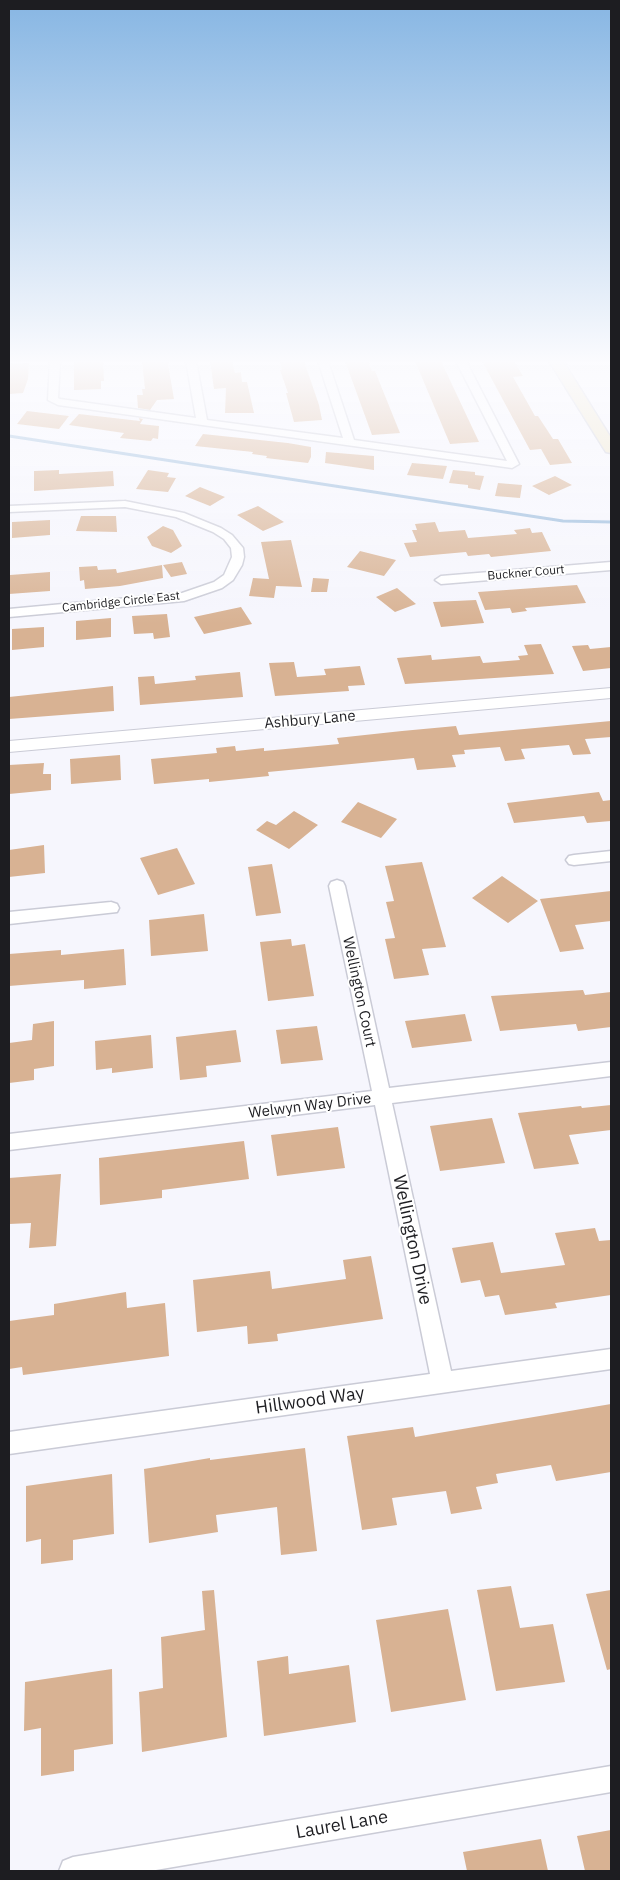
<!DOCTYPE html>
<html>
<head>
<meta charset="utf-8">
<style>
	body { margin:0 }
	#map { position:relative; width:620px; height:1880px; overflow:hidden; background:#f6f6fd; font-family:"IBM Plex Sans",sans-serif }
	canvas { display:block }
	.frame { position:absolute; inset:0; border:10px solid #1d1d21; pointer-events:none }
</style>
</head>
<body>
<div id="map">
<canvas width="620" height="1880"></canvas>
<div class="frame"></div>
</div>
<script>
const context = document.querySelector('canvas').getContext('2d');
context.lineJoin = 'round';
const shape = rows => new Path2D(rows.map(r => 'M' + r).join(''));
function strokePath(path, color, width, dash) { context.strokeStyle = color; context.lineWidth = width; context.lineCap = dash ? 'butt' : 'round'; context.setLineDash(dash || []); context.stroke(path); }
function paint(path, color) { context.fillStyle = color; context.fill(path, 'evenodd'); }
function drawText(font, color, halo, rows, align = 'center') {
  context.font = font + ' "IBM Plex Sans",sans-serif'; context.lineWidth = 4; context.setLineDash([]); context.textBaseline = 'middle'; context.strokeStyle = halo; context.fillStyle = color; for (const [text, x, y, turn = 0] of rows) {
    context.save(); context.translate(x, y); context.rotate((+turn || 0) * Math.PI / 180); context.textAlign = isNaN(turn) ? turn : align; if (halo) context.strokeText(text, 0, 0); context.fillText(text, 0, 0); context.restore();
  }
}
strokePath(shape([
	[9,436,563,521,611,522]
]), '#97b9db', 3);
paint(shape([
	[74,361,103,361,104,381,101,381,101,389,74,390],
	[142,361,168,361,169,370,174,399,157,400,150,410,138,408,137,395,143,395,142,389,145,389],
	[210,361,232,361,235,373,241,372,242,382,247,382,254,413,225,413,226,388,214,389],
	[304,361,319,405,322,420,294,422,286,393,288,393,280,370,282,370,280,362],
	[345,361,368,361,372,371,375,371,400,433,372,435],
	[415,361,441,361,479,442,450,444],
	[482,361,514,361,523,376,513,377,535,416,538,416,553,439,558,439,572,463,550,465,541,449,530,450],
	[29,363,28,379,23,393,9,394,9,364],
	[27,411,69,416,59,429,17,424],
	[79,414,140,421,139,418,143,419,140,424,159,426,158,439,153,438,151,441,120,438,124,433,69,425],
	[203,434,288,443,311,447,311,457,308,463,266,458,267,456,252,454,253,452,195,446],
	[326,452,374,456,374,470,325,463],
	[412,463,447,466,443,479,407,475],
	[59,470,59,474,113,471,114,486,34,491,34,471],
	[148,470,169,473,167,477,176,478,168,492,136,489],
	[453,470,475,472,475,475,484,476,480,490,468,488,468,485,449,483],
	[555,476,572,485,549,495,532,486],
	[498,483,522,485,520,498,495,496],
	[200,487,225,497,210,506,185,496],
	[258,506,284,522,263,531,237,515],
	[81,516,116,516,117,532,76,531],
	[50,520,50,535,12,538,12,522],
	[435,522,439,532,465,530,468,538,517,534,514,530,530,528,532,533,542,532,551,551,491,557,489,554,468,556,466,552,410,557,404,543,417,542,412,530,417,530,415,524],
	[163,526,173,530,182,546,171,553,152,546,147,537],
	[291,540,302,587,276,586,274,598,249,596,253,578,269,579,261,542],
	[360,551,396,560,384,576,347,567],
	[182,562,187,574,171,577,163,565],
	[162,565,163,578,120,586,85,589,84,580,80,581,79,567,97,566,98,570,116,569,117,573],
	[50,572,50,591,9,594,10,575],
	[313,578,329,579,327,592,311,592],
	[577,585,586,603,525,608,527,611,512,613,510,608,485,610,478,592],
	[397,588,416,604,395,612,376,597],
	[476,600,484,623,441,627,433,602],
	[241,607,252,624,204,634,194,617],
	[167,614,170,637,154,639,153,633,134,634,132,616],
	[111,618,111,637,76,640,76,621],
	[44,627,44,647,12,650,12,629],
	[541,644,554,674,405,684,397,658,431,655,432,660,480,656,483,663,520,660,518,656,528,655,524,645],
	[588,645,590,649,611,647,611,668,583,671,572,646],
	[294,662,297,677,326,675,324,669,360,666,365,685,348,686,349,691,275,696,269,663],
	[240,672,243,697,140,705,138,677,154,676,155,684,196,680,195,676],
	[113,686,114,711,9,719,9,697],
	[611,721,611,737,585,739,591,754,573,755,569,745,521,749,525,759,505,761,500,747,464,750,465,754,452,755,456,767,417,770,414,758,268,772,269,776,209,782,209,779,154,784,151,759,217,753,216,748,235,746,236,751,264,748,264,751,339,744,337,738,402,731,456,726,459,735],
	[120,755,121,780,71,784,70,759],
	[44,763,43,774,51,774,51,790,9,794,9,765],
	[599,792,603,801,611,800,611,821,587,823,584,816,514,823,507,803],
	[358,802,397,819,381,838,341,822],
	[294,811,318,825,289,849,256,830,267,821,276,825],
	[44,845,45,873,9,877,9,850],
	[177,848,195,884,158,895,140,858],
	[422,862,446,947,422,949,429,975,394,979,385,939,395,938,386,902,394,901,385,866],
	[272,864,281,913,256,916,248,867],
	[502,876,538,901,508,923,472,898],
	[611,891,611,921,575,925,584,949,560,952,540,899],
	[204,914,208,951,151,956,149,920],
	[291,939,292,946,305,944,314,996,268,1001,260,942],
	[124,949,126,985,84,989,84,980,9,986,9,954,61,950,61,955],
	[583,990,585,995,611,992,611,1027,578,1031,576,1024,500,1031,491,996],
	[465,1014,472,1041,412,1048,405,1021],
	[54,1021,54,1066,34,1069,34,1080,9,1083,9,1043,32,1040,33,1024],
	[317,1026,323,1060,281,1064,276,1030],
	[236,1030,241,1062,206,1066,207,1077,180,1080,176,1037],
	[151,1035,153,1068,112,1073,112,1068,96,1070,95,1041],
	[611,1105,611,1130,569,1135,579,1164,534,1169,518,1113,581,1106,582,1108],
	[492,1118,505,1163,440,1171,430,1126],
	[338,1127,345,1168,277,1176,271,1135],
	[244,1141,249,1179,162,1190,162,1198,100,1205,99,1158],
	[61,1174,56,1246,29,1248,31,1223,9,1224,9,1178],
	[595,1228,599,1241,611,1240,611,1295,555,1303,557,1308,505,1315,499,1295,485,1297,480,1280,461,1283,452,1248,493,1242,501,1273,565,1265,555,1233],
	[371,1256,383,1319,277,1334,278,1341,248,1344,247,1326,197,1332,193,1280,270,1271,272,1289,346,1279,343,1260],
	[126,1292,127,1308,165,1303,169,1356,23,1375,22,1367,9,1369,9,1321,54,1315,54,1304],
	[611,1404,611,1472,556,1481,551,1465,496,1474,498,1483,476,1487,482,1509,451,1514,446,1491,392,1498,397,1525,362,1530,347,1436,413,1427,415,1437],
	[305,1448,317,1551,281,1555,277,1507,216,1515,218,1532,149,1543,144,1469,210,1458,210,1460],
	[112,1474,114,1534,73,1540,73,1560,41,1564,41,1539,26,1542,26,1486],
	[511,1586,520,1628,553,1624,565,1682,496,1691,477,1590],
	[214,1590,227,1737,142,1752,139,1692,163,1688,161,1637,205,1630,202,1591],
	[611,1590,611,1669,607,1670,586,1594],
	[448,1609,466,1700,391,1712,376,1620],
	[288,1656,289,1674,349,1665,356,1722,264,1736,257,1661],
	[112,1669,113,1744,74,1750,74,1771,41,1776,41,1728,24,1731,25,1682],
	[611,1830,611,1871,585,1871,577,1836],
	[541,1839,548,1871,467,1871,463,1852]
]), '#d8b293');
const minor = shape([
	[50,361,60,361,58,398,60,399,196,418,186,361,196,361,207,420,343,438,318,361,328,361,354,440,507,461,456,361,466,361,519,464,512,468,58,405,48,400,50,361],
	[125,501,184,513,221,528,232,535,243,548,244,557,242,565,233,580,222,588,184,601,9,617,9,609,182,593,214,582,224,575,232,557,231,548,224,539,213,532,176,517,125,507,9,512,9,506,125,501],
	[611,562,611,570,441,584,435,580,441,576,611,562],
	[611,851,611,861,574,865,569,864,566,860,569,856,574,855,611,851],
	[337,880,343,882,345,886,389,1088,611,1062,611,1076,392,1103,451,1371,611,1349,611,1369,9,1454,9,1432,430,1374,375,1105,9,1150,9,1134,372,1091,329,886,331,882,337,880],
	[111,902,117,904,119,908,117,912,9,924,9,912,111,902],
	[611,1766,611,1792,150,1871,59,1871,63,1861,73,1857,611,1766]
]);
const tertiary = shape([
	[611,688,611,698,9,752,9,741,611,688]
]);
const secondary = shape([
	[549,361,563,361,611,438,611,453,606,452,604,449,549,361]
]);
strokePath(minor, '#cacbd6', 3);
strokePath(tertiary, '#cacbd6', 2);
strokePath(secondary, '#cacbd6', 3);
paint(minor, '#fff');
paint(tertiary, '#fff');
paint(secondary, '#eee4c6');
const sky = context.createLinearGradient(0, 0, 0, 624);
sky.addColorStop(0, '#87b6e3');
sky.addColorStop(0.58, '#fbfbfe');
sky.addColorStop(1, '#fbfbfe00');
context.fillStyle = sky;
context.fillRect(0, 0, 620, 624);
drawText('12px', '#1d1d21', '#fff', [
	["Buckner Court",526,573,-5],
	["Cambridge Circle East",121,602,-6]
]);
drawText('15px', '#1d1d21', '#fff', [
	["Ashbury Lane",310,720,-5],
	["Wellington Court",359,992,78],
	["Welwyn Way Drive",310,1106,-7]
]);
drawText('18px', '#1d1d21', '#fff', [
	["Wellington Drive",412,1240,78],
	["Hillwood Way",310,1401,-8],
	["Laurel Lane",342,1825,-10]
]);
</script>
</body>
</html>
